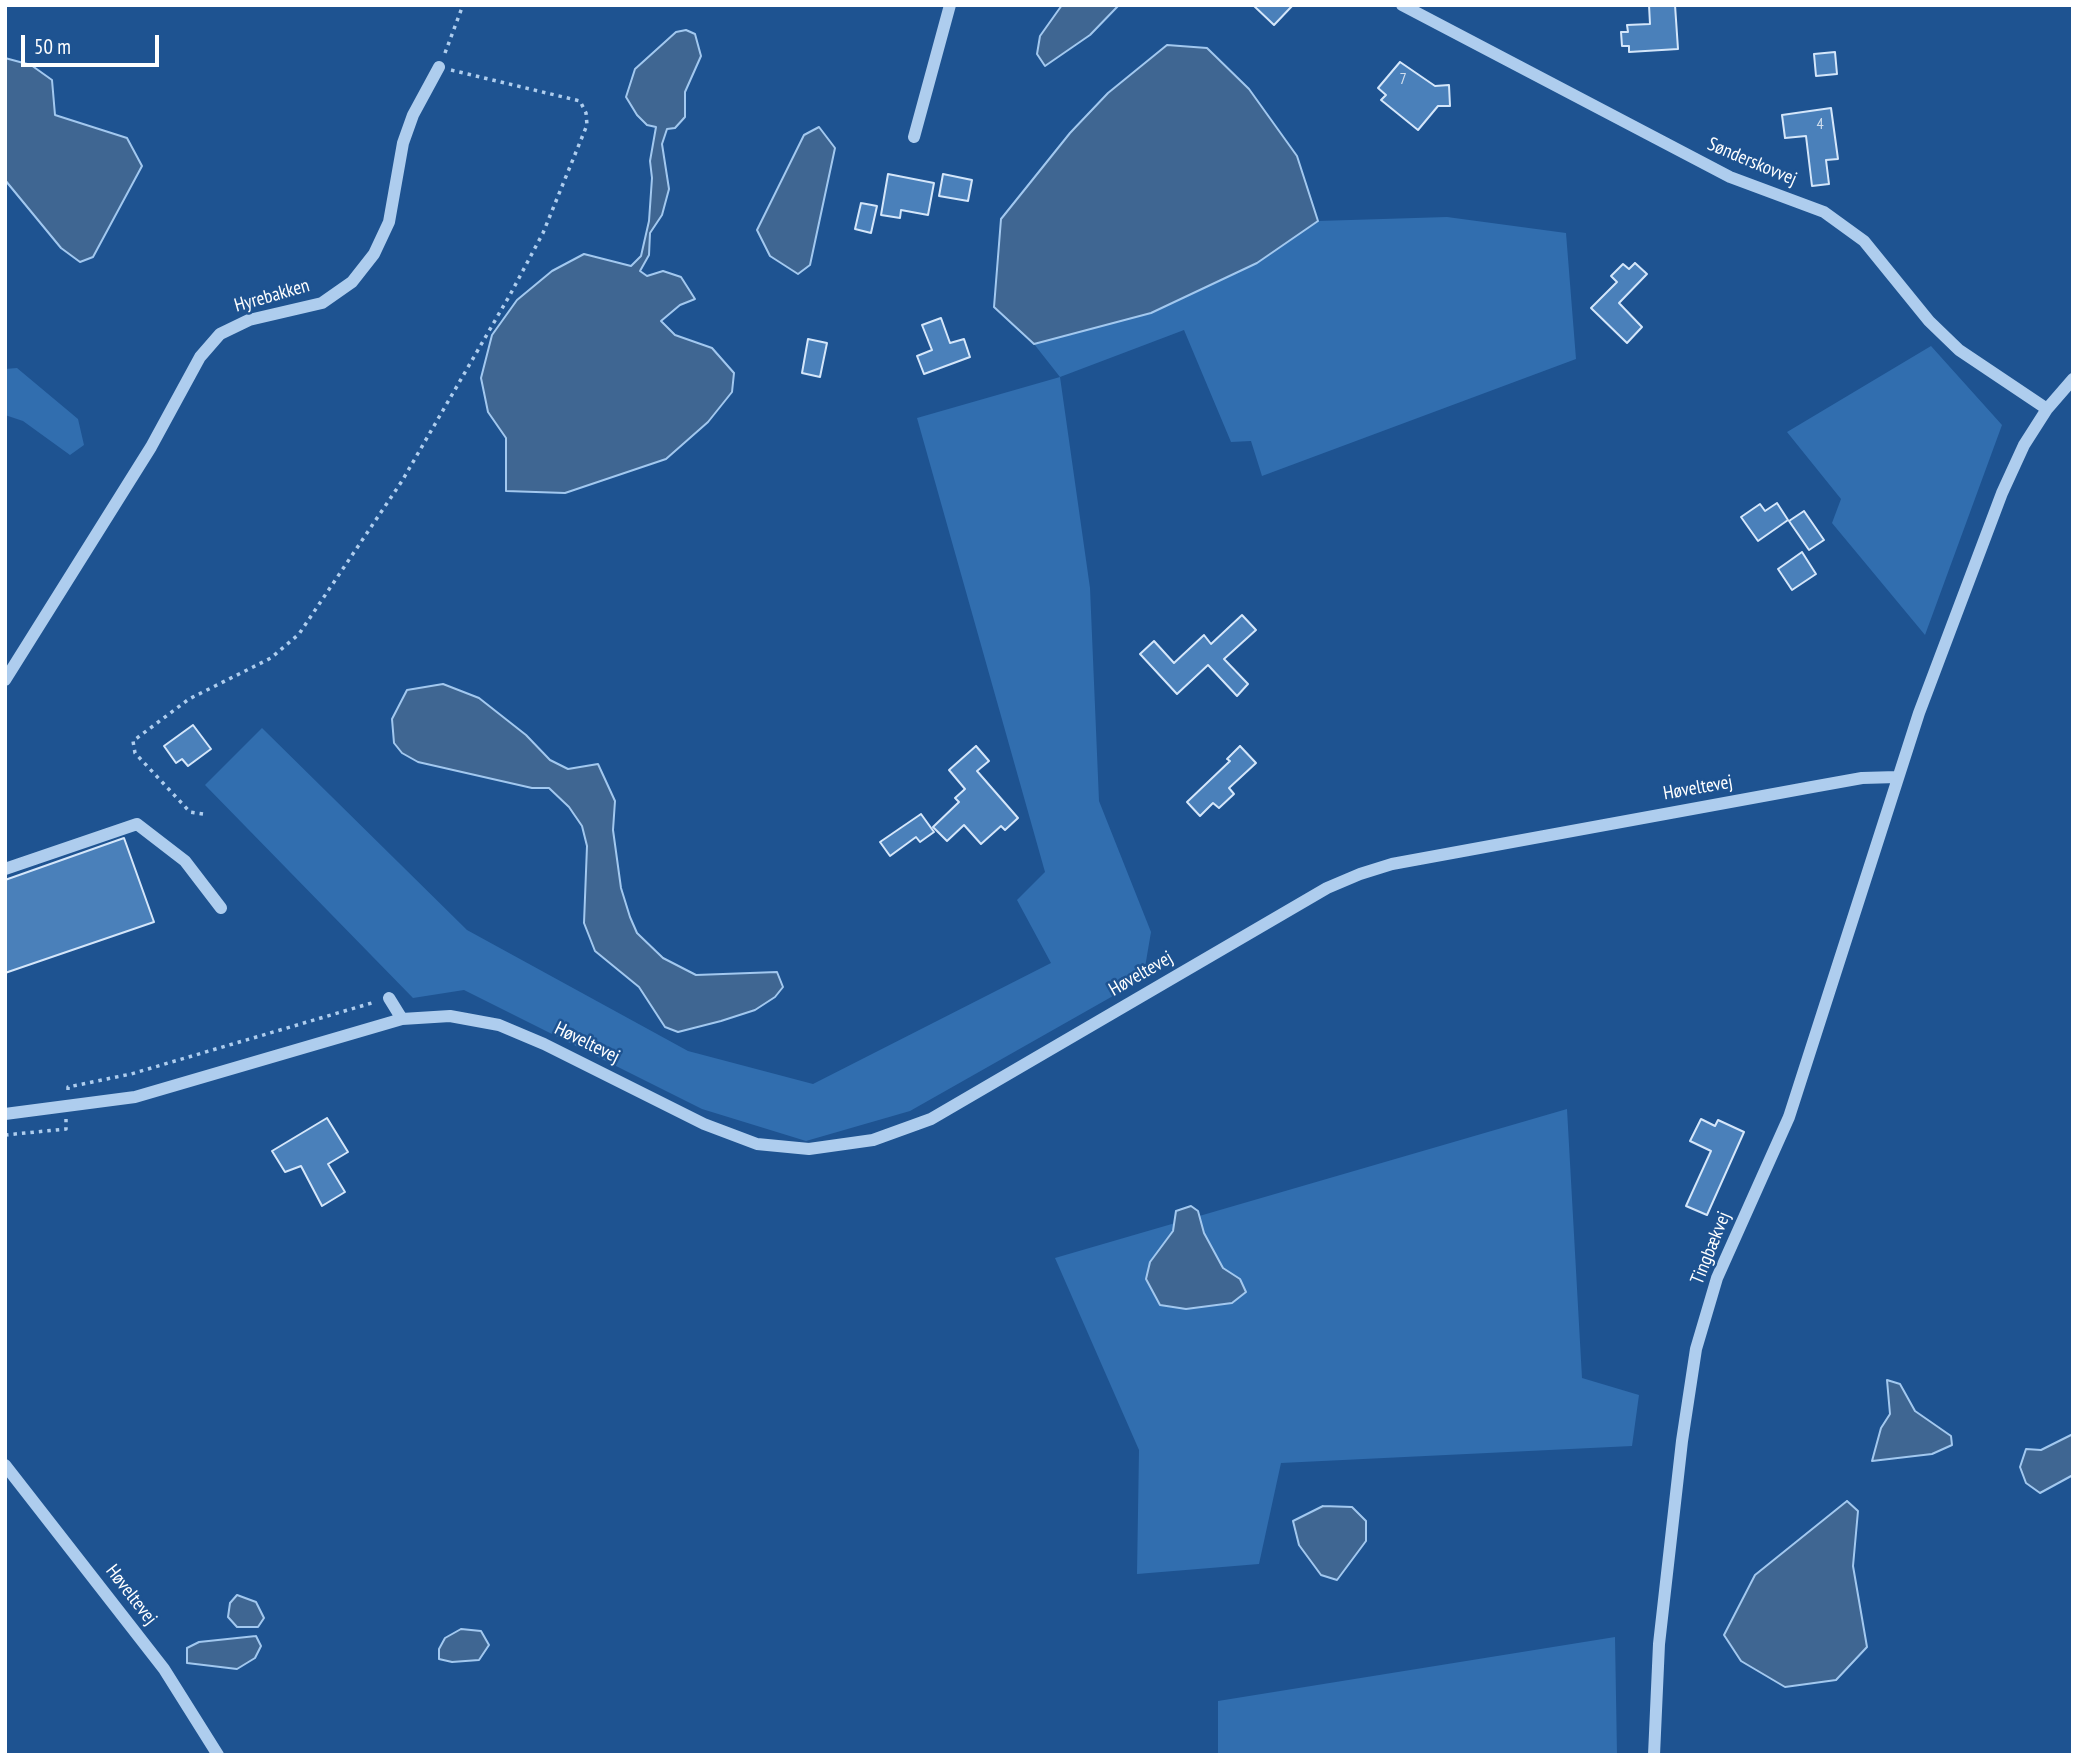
<!DOCTYPE html>
<html>
<head>
<meta charset="utf-8">
<style>
	body { margin:0 }
	#map { position:relative; width:2078px; height:1760px; overflow:hidden; background:#1e5391; font-family:"PT Sans Narrow",sans-serif }
	canvas { display:block }
	.frame { position:absolute; inset:0; border:7px solid #fff; pointer-events:none }
	.scale { position:absolute; left:21px; top:35px; width:138px; height:32px; box-sizing:border-box; border:4px solid #fff; border-top:0; padding-left:9px; font-size:21px; line-height:24px; white-space:nowrap; color:#fff; -webkit-text-stroke:5px #1e5391; paint-order:stroke }
</style>
</head>
<body>
<div id="map">
<canvas width="2078" height="1760"></canvas>
<div class="frame"></div>
<div class="scale">50 m</div>
</div>
<script>
const context = document.querySelector('canvas').getContext('2d');
context.lineJoin = 'round';
function paint(path, color) { context.fillStyle = color; context.fill(path, 'evenodd'); }
const shape = rows => new Path2D(rows.map(r => 'M' + r).join(''));
function strokePath(path, color, width, dash) { context.strokeStyle = color; context.lineWidth = width; context.lineCap = dash ? 'butt' : 'round'; context.setLineDash(dash || []); context.stroke(path); }
function drawText(font, color, halo, rows, align = 'center') {
  context.font = font + ' "PT Sans Narrow",sans-serif'; context.lineWidth = 5; context.setLineDash([]); context.textBaseline = 'middle'; context.strokeStyle = halo; context.fillStyle = color; for (const [text, x, y, turn = 0] of rows) {
    context.save(); context.translate(x, y); context.rotate((+turn || 0) * Math.PI / 180); context.textAlign = isNaN(turn) ? turn : align; if (halo) context.strokeText(text, 0, 0); context.fillText(text, 0, 0); context.restore();
  }
}
paint(shape([
	[1447,217,1566,233,1576,359,1262,476,1251,441,1231,442,1184,330,1060,377,1090,588,1099,801,1151,932,1143,979,910,1111,806,1141,702,1109,464,990,413,998,205,785,262,728,467,930,688,1051,813,1084,1051,963,1017,900,1045,872,917,418,1060,377,1034,344,1151,313,1257,263,1318,221],
	[1931,346,2002,425,1925,635,1832,523,1841,499,1787,432],
	[17,368,78,419,84,445,70,455,23,421,5,415,5,369],
	[1567,1109,1582,1378,1639,1395,1632,1446,1281,1463,1259,1564,1137,1574,1139,1450,1055,1258],
	[1615,1637,1617,1755,1218,1755,1218,1701]
]), '#316eaf');
const water = shape([
	[1062,5,1119,5,1090,35,1045,66,1037,54,1040,36,1062,5],
	[686,30,695,34,701,56,685,92,685,117,675,128,667,129,662,144,669,189,662,215,650,233,649,255,640,271,647,276,663,271,681,277,695,299,680,305,661,321,675,335,712,348,734,373,732,392,708,422,666,459,565,493,506,491,506,438,488,412,481,378,492,335,517,300,552,271,584,254,631,266,641,256,649,221,652,178,650,161,656,127,647,125,637,115,626,97,635,69,676,32,686,30],
	[1167,45,1207,48,1249,89,1297,156,1318,221,1257,263,1151,313,1034,344,994,307,1001,219,1070,133,1108,93,1167,45],
	[5,58,31,65,52,80,55,115,127,138,142,166,93,257,80,262,61,248,5,180,5,58],
	[819,127,835,148,810,265,798,274,770,256,757,230,804,135,819,127],
	[443,684,479,698,526,735,550,760,568,769,598,764,615,801,613,830,621,888,630,917,637,933,663,958,696,975,777,972,783,987,775,997,755,1010,721,1021,678,1032,665,1027,639,987,595,951,584,923,587,846,582,826,569,807,549,788,532,788,418,762,402,753,394,743,392,719,407,690,443,684],
	[1191,1206,1198,1211,1204,1233,1223,1268,1240,1279,1246,1292,1232,1303,1186,1309,1160,1305,1146,1279,1150,1262,1173,1231,1176,1211,1191,1206],
	[1887,1380,1900,1384,1915,1411,1951,1436,1952,1445,1932,1454,1872,1461,1881,1428,1890,1414,1887,1380],
	[2073,1434,2073,1475,2040,1493,2026,1483,2020,1467,2026,1449,2041,1450,2073,1434],
	[1847,1501,1858,1511,1853,1566,1867,1647,1836,1680,1785,1687,1741,1661,1724,1635,1755,1575,1847,1501],
	[1323,1506,1352,1507,1366,1521,1366,1541,1337,1580,1321,1575,1299,1545,1293,1521,1323,1506],
	[237,1595,256,1602,264,1618,258,1627,237,1627,228,1617,230,1603,237,1595],
	[461,1629,481,1631,489,1645,479,1660,452,1662,439,1659,439,1649,445,1638,461,1629],
	[256,1636,261,1646,255,1658,237,1669,187,1663,187,1648,199,1642,256,1636]
]);
paint(water, '#3f6692');
strokePath(water, '#a2c8ef', 2);
const building = shape([
	[1253,5,1293,5,1274,25,1253,5],
	[1649,5,1675,5,1678,49,1629,52,1629,46,1622,46,1621,32,1628,32,1627,25,1650,24,1649,5],
	[1835,52,1837,74,1816,76,1814,54,1835,52],
	[1400,62,1435,86,1449,85,1450,106,1438,106,1418,130,1381,100,1386,95,1378,88,1400,62],
	[1831,108,1838,159,1826,160,1829,184,1812,186,1806,136,1785,138,1782,115,1831,108],
	[888,174,934,183,928,215,901,210,900,218,881,215,888,174],
	[943,174,972,180,968,201,939,196,943,174],
	[861,203,877,206,871,233,855,229,861,203],
	[1635,263,1647,274,1619,303,1642,327,1627,343,1591,308,1617,282,1611,276,1623,264,1629,269,1635,263],
	[941,318,950,343,964,339,970,357,924,374,917,356,932,350,922,325,941,318],
	[808,339,827,343,820,377,802,373,808,339],
	[1777,503,1788,520,1758,541,1741,517,1760,504,1765,511,1777,503],
	[1804,511,1824,540,1809,550,1789,521,1804,511],
	[1802,552,1816,574,1792,590,1778,569,1802,552],
	[1242,615,1256,630,1224,659,1248,684,1237,696,1208,665,1177,694,1140,654,1154,641,1174,663,1204,635,1211,644,1242,615],
	[193,725,211,749,188,766,182,759,176,763,164,746,193,725],
	[976,746,989,761,977,771,1018,818,1005,830,1001,826,981,844,964,825,947,841,933,827,959,802,955,798,965,789,949,770,976,746],
	[1240,746,1256,763,1229,788,1234,794,1219,808,1213,803,1200,816,1187,802,1230,761,1227,759,1240,746],
	[921,814,934,832,920,842,916,837,890,856,880,842,921,814],
	[124,838,154,922,5,973,5,880,124,838],
	[327,1118,348,1152,328,1164,345,1192,322,1206,301,1166,285,1172,272,1151,327,1118],
	[1701,1119,1715,1126,1718,1120,1744,1132,1707,1215,1686,1206,1711,1151,1690,1141,1701,1119]
]);
paint(building, '#4a80ba');
strokePath(building, '#d4e6fa', 2);
strokePath(shape([
	[445,53,463,5],
	[203,814,190,812,135,753,133,741,189,699,271,658,299,634,402,481,511,293,543,233,587,125,586,113,580,101,451,70],
	[68,1090,68,1087,131,1074,375,1002],
	[5,1135,66,1129,66,1119]
]), '#aecdee', 3.5, [3.5, 5]);
strokePath(shape([
	[1402,5,1730,177,1824,212,1864,241,1929,321,1959,350,2047,409],
	[914,137,950,5],
	[5,680,151,447,200,357,220,334,249,320,322,303,352,282,374,254,389,222,403,143,413,115,439,67],
	[5,869,137,824,185,861,221,908],
	[389,998,402,1019],
	[5,1114,135,1097,402,1019,450,1016,499,1025,544,1044,704,1124,757,1144,809,1149,873,1140,931,1119,1327,888,1360,874,1392,864,1812,787,1862,778,1897,777],
	[5,1465,164,1669,218,1755],
	[1654,1755,1659,1644,1682,1441,1696,1349,1717,1278,1789,1117,1919,713,2002,493,2024,445,2047,409,2073,379]
]), '#aecdee', 12);
drawText('16px', '#d2dfee', null, [
	["7",1403,79],
	["4",1820,124]
]);
drawText('19px', '#fff', '#1e5391', [
	["Sønderskovvej",1752,162,23],
	["Hyrebakken",272,296,-16],
	["Høveltevej",1698,788,-10],
	["Høveltevej",1141,974,-30],
	["Høveltevej",587,1043,26],
	["Tingbækvej",1711,1248,-68],
	["Høveltevej",131,1595,52]
]);
</script>
</body>
</html>
